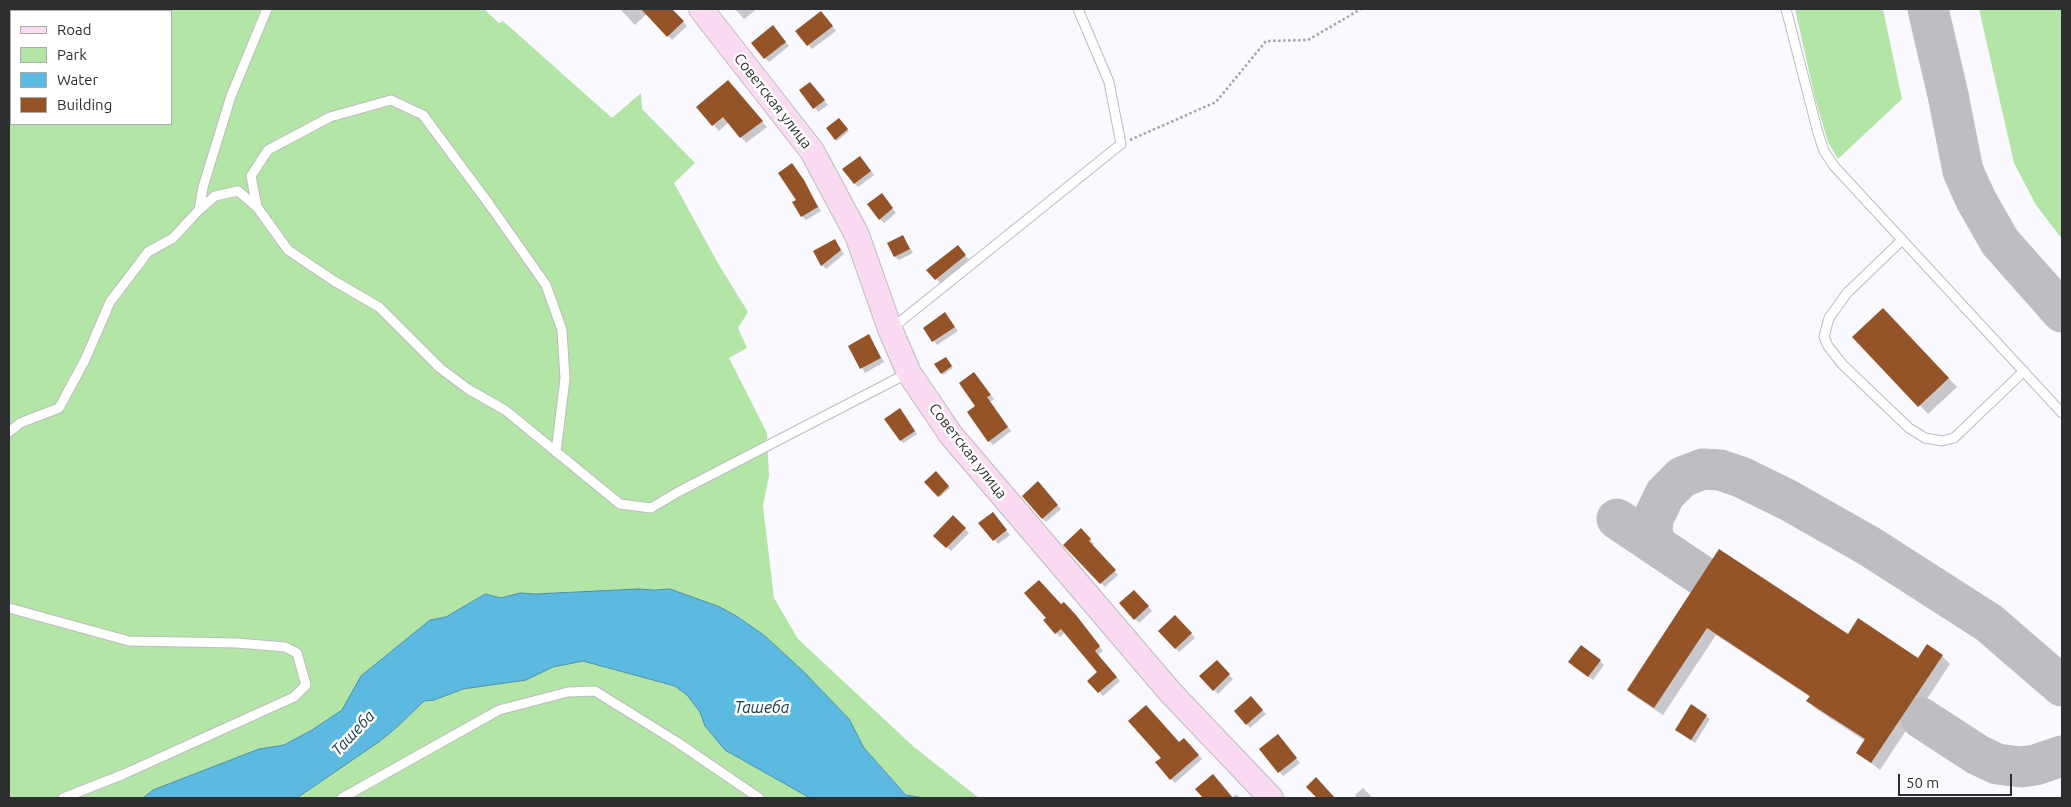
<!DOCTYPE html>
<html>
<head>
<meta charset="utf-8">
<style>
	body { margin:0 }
	#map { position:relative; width:2071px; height:807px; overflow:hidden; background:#f9f9ff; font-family:Ubuntu,sans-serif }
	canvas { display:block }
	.frame { position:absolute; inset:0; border:10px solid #2d2e30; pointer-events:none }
	.legend { position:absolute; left:10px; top:10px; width:162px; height:115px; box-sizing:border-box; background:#fff; border:1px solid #ababac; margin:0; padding:6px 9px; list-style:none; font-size:15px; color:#2d2e30 }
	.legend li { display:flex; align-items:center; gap:10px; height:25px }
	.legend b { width:25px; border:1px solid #ababac }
	.scale { position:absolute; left:1898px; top:774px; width:114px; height:22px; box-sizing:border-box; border:2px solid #2d2e30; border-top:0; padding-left:6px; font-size:15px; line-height:18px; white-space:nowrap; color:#2d2e30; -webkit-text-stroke:4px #fff; paint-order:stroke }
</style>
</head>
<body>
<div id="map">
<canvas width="2071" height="807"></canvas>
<div class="frame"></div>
<ul class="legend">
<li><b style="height:6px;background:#fbdbf1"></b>Road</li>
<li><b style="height:14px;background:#b3e5a6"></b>Park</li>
<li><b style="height:14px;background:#5cb9df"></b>Water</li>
<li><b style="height:14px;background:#945428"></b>Building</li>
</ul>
<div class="scale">50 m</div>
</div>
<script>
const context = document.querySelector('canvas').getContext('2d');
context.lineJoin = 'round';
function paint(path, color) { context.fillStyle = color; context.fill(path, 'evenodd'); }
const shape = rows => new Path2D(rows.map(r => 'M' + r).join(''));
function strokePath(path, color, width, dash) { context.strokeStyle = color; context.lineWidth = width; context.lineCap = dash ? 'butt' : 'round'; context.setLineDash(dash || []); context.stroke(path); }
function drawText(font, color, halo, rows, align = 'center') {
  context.font = font + ' Ubuntu,sans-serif'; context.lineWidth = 5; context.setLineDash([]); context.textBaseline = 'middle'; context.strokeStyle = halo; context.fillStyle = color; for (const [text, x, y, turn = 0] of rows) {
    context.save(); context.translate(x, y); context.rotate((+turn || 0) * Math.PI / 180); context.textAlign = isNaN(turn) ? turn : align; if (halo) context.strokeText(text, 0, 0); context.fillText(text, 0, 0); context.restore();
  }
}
paint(shape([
	[9,9,484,9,499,23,503,21,612,118,641,93,642,109,695,163,674,183,719,265,748,312,738,328,747,348,729,358,767,433,769,476,763,506,774,598,798,639,914,747,979,798,924,798,907,795,864,748,849,719,804,672,765,636,739,617,720,607,670,589,536,594,520,593,501,598,484,594,446,617,430,620,405,641,350,697,342,710,312,730,284,745,259,749,153,790,143,798,9,798],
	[11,11,171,11,171,124,11,124],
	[1795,9,1883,9,1902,99,1838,159,1828,142,1815,98],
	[1979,9,2062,9,2062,239,2036,205,2014,163],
	[583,661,675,686,687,695,700,712,706,726,725,750,810,798,297,798,380,741,397,727,424,701,434,700,463,689,526,680,553,667]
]), '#b3e5a6');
const water = shape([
	[638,589,654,590,670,589,720,607,738,617,765,636,804,672,849,719,864,748,906,795,924,798,810,798,725,750,705,726,700,712,687,695,675,686,583,661,553,667,526,680,463,689,434,700,424,701,397,727,380,741,297,798,143,798,153,790,259,749,284,745,312,730,342,710,361,676,430,620,446,617,485,594,501,598,520,593,536,594,638,589]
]);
paint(water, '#5cb9df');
strokePath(water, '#4e8faa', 1);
paint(shape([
	[620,9,652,9,635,25],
	[667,9,671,9,687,26,672,40,654,20],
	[735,9,757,9,744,19],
	[825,16,836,31,812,49,797,31],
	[777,31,789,46,769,62,765,58],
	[733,87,767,127,746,143,729,122,719,131,698,108],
	[814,87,828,105,818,112,801,91],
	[839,119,849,131,837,141,827,128],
	[864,161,874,175,858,187,844,170],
	[795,168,821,211,806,220,802,216,798,200],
	[885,199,896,213,884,223,880,219],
	[903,237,913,253,899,260,895,257],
	[835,241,844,254,826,269,822,265],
	[961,250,969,260,940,283,928,270],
	[945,314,958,331,937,345,924,328],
	[1891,318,1957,387,1928,414,1854,337],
	[869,336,884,362,865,373,849,346],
	[947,360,953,368,943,375,942,373],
	[974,374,994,399,990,402,1011,431,993,445,989,441],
	[903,413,917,434,903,443,901,441],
	[936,473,950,488,940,497,926,482],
	[1042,487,1061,509,1046,522,1042,518],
	[953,517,969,533,951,551,935,536],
	[996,518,1010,535,998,544,980,523],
	[1081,530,1094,544,1092,546,1118,575,1105,587,1065,545],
	[1720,551,1848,636,1918,660,1942,656,1950,664,1880,770,1858,753,1865,741,1816,709,1808,701,1810,697,1716,635,1663,715,1637,698,1628,690],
	[1134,591,1152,611,1139,623,1120,603],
	[1061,606,1068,607,1103,651,1098,655,1120,681,1103,696,1089,681,1098,672,1065,632,1060,637,1045,621],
	[1175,616,1195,638,1179,652,1160,631],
	[1600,661,1604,665,1593,680,1573,666],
	[1217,662,1233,679,1218,694,1201,676],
	[1251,698,1266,714,1250,728,1247,724],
	[1706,716,1710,719,1695,743,1676,730],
	[1281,740,1300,763,1283,776,1261,750],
	[1188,743,1202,759,1175,783,1171,779,1179,744],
	[1363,788,1367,792,1372,798,1357,798,1355,795],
	[1197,789,1232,798,1236,794,1240,798,1205,798]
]), '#0003');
strokePath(shape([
	[1928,9,1948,95,1963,171,1976,200,2000,242,2062,312],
	[1617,519,1702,576],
	[1656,545,1652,532,1653,519,1665,494,1682,477,1703,469,1720,470,1741,477,1788,500,1869,546,1989,623,2062,686],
	[1921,718,1978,755,1997,764,2021,767,2035,765,2062,756]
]), '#bebec2', 41);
paint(shape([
	[641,9,672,9,684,21,667,37],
	[821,11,833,26,807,46,795,31],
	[773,25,786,42,764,59,751,43],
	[728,80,763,121,740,138,723,117,712,126,696,107],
	[810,82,825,100,813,109,799,90],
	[839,118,848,129,835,140,826,128],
	[860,156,871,171,854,184,842,169],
	[792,163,804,180,818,207,801,217,792,202,796,200,778,173],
	[882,193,893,208,879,220,867,204],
	[903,235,910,249,894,257,887,243],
	[835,239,841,250,821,266,813,251],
	[958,245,966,255,935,280,926,270],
	[1883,308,1949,378,1918,407,1852,337],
	[945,312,955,327,932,342,923,328],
	[869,334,881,358,860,369,848,346],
	[946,357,952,366,941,374,934,364],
	[974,372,991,395,987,397,1008,427,988,442,967,412,975,406,959,383],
	[900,408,915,431,900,441,884,419],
	[936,471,949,486,938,497,924,482],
	[1038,481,1058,505,1042,519,1022,496],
	[993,512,1007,530,993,541,978,523],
	[953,515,966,528,946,548,933,536],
	[1081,528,1091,539,1089,541,1116,570,1100,584,1063,545],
	[1719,549,1848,634,1858,618,1918,658,1927,644,1943,655,1871,763,1856,753,1865,739,1806,701,1810,696,1707,628,1654,708,1627,690],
	[1039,580,1061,604,1064,602,1076,615,1100,646,1095,651,1117,677,1098,693,1087,681,1097,672,1061,629,1055,634,1043,620,1046,618,1024,593],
	[1134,590,1149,606,1134,620,1119,603],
	[1175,615,1192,633,1175,649,1158,631],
	[1581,645,1601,660,1588,677,1568,662],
	[1217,660,1230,674,1213,691,1199,676],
	[1251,696,1263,710,1246,725,1234,711],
	[1691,704,1707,715,1691,740,1675,730],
	[1146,705,1179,742,1184,738,1199,755,1170,780,1155,762,1161,758,1128,721],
	[1278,734,1297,758,1278,773,1259,749],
	[1213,774,1233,798,1203,798,1195,789],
	[1316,777,1335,798,1317,798,1306,787]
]), '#945428');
const lane = shape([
	[1786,9,1818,133,1824,151,1834,166,2062,413],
	[257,207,251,176,268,150,330,117,391,100,423,115,489,204,546,285,562,330,565,379,556,452],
	[199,210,215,196,238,191,257,207,288,250,334,281,379,307,440,368,468,389,505,410,620,504,651,508,678,492,908,373],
	[1902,240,1847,293,1829,318,1824,337,1828,346,1842,364,1909,428,1925,438,1942,441,1954,438,2024,371],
	[891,329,1121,144,1109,82,1078,9],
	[9,432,20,423,59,408,85,360,110,302,148,252,173,238,199,210,203,187,231,96,267,9],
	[9,608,129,641,237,643,285,647,297,653,306,685,294,697,124,774,63,798],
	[342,798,499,710,568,692,595,691,677,742,759,798]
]);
const secondary = shape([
	[701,9,812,151,857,235,890,329,909,373,951,435,1171,693,1271,798]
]);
strokePath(lane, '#bcbcc1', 11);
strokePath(secondary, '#bcbcc1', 26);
strokePath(shape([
	[1130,140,1216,102,1266,41,1308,40,1361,9]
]), '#a3a4a8', 2.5, [2.5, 2.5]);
strokePath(lane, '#fff', 9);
strokePath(secondary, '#fbdbf1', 24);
drawText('15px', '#2d2e30', '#fff', [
	["Советская улица",773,101,52],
	["Советская улица",968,451,52]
]);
drawText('italic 16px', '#113b4b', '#fff', [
	["Ташеба",762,708],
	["Ташеба",353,733,-47]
]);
</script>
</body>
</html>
